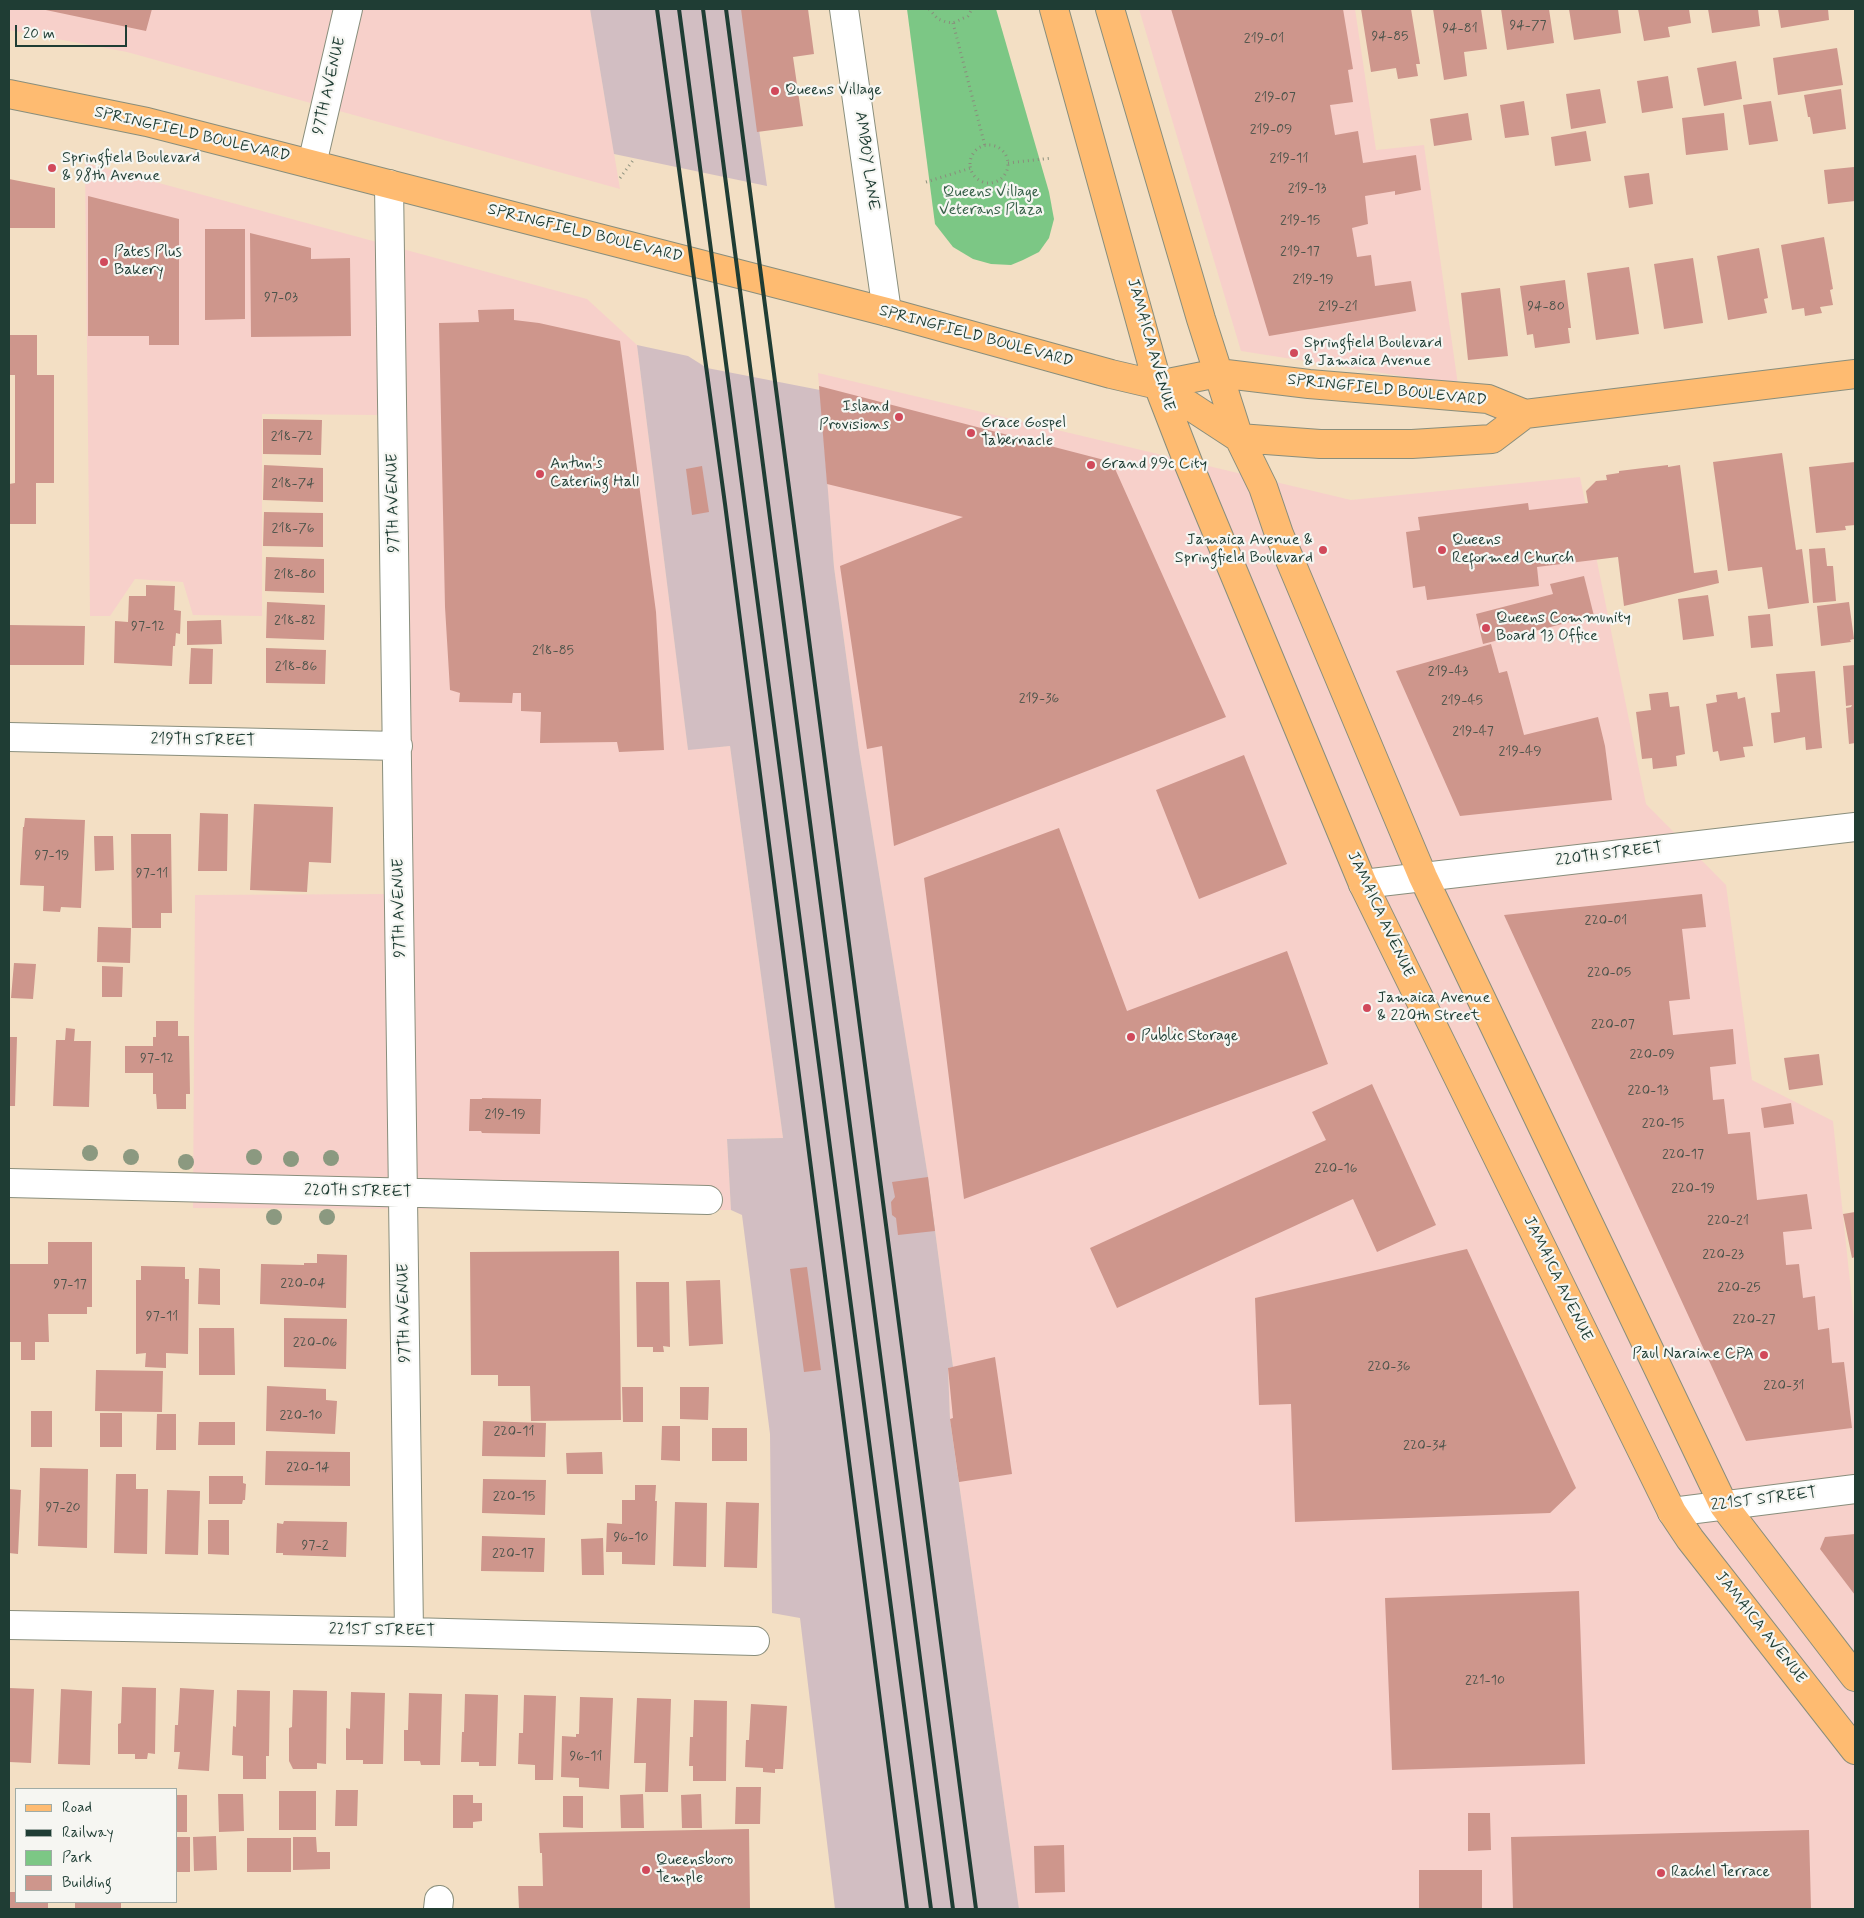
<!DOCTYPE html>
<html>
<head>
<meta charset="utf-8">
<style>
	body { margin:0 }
	#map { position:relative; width:1864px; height:1918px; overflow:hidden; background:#f3dfc4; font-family:Mynerve,sans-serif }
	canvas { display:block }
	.frame { position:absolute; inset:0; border:10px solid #1f3d34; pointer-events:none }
	.legend { position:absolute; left:15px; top:1788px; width:162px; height:115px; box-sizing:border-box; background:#f6f6f2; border:1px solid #a0aca6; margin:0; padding:6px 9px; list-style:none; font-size:15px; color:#1f3d34 }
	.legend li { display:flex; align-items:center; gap:10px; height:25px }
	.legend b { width:25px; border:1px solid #a0aca6 }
	.scale { position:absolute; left:15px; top:25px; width:112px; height:22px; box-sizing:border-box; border:2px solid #1f3d34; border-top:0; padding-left:6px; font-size:15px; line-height:18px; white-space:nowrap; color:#1f3d34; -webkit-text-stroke:4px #f6f6f2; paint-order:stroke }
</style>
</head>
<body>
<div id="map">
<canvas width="1864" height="1918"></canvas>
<div class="frame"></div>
<ul class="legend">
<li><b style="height:6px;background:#febb71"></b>Road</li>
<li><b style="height:6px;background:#1f3d34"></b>Railway</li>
<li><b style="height:14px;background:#7cc785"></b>Park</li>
<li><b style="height:14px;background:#ce968c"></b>Building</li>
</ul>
<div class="scale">20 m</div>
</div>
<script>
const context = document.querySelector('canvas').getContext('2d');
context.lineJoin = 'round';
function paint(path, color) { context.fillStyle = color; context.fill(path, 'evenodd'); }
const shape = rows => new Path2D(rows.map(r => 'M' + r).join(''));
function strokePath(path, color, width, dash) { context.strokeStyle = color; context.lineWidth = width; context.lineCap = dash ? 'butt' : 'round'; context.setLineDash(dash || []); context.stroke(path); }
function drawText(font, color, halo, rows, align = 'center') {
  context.font = font + ' Mynerve,sans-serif'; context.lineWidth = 4.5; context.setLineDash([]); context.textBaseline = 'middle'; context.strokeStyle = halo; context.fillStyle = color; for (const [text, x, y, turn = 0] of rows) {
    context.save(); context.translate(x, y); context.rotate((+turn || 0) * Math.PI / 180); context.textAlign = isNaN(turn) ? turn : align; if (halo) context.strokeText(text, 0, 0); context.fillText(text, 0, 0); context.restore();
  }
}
paint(shape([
	[9,9,590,9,620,189,127,52,9,30],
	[1139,9,1355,9,1376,150,1424,145,1458,385,1241,351],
	[85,163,587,299,637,345,688,749,730,746,783,1138,727,1139,731,1210,193,1208,195,895,390,894,378,415,262,414,262,616,193,615,183,582,135,579,110,616,90,616],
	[818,373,1351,500,1580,477,1646,804,1726,885,1752,1080,1833,1121,1855,1329,1855,1909,1019,1909,950,1419,948,1368,953,1366,928,1177,859,750,834,567]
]), '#f7d0ca');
paint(shape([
	[590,9,742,9,767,186,614,154],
	[637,345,688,356,707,368,820,390,834,567,859,750,928,1177,953,1367,948,1368,950,1419,1019,1909,835,1909,800,1618,772,1613,770,1434,742,1215,731,1210,727,1139,783,1138,730,746,688,750]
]), '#d2bec2');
paint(shape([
	[907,9,996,9,1049,192,1054,219,1049,238,1039,252,1023,260,1011,265,991,264,973,259,953,247,935,224]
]), '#7cc785');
paint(shape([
	[41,9,152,9,146,31],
	[741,9,808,9,814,54,793,57,803,126,757,132],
	[1171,9,1343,9,1353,69,1348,70,1353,102,1330,105,1335,135,1358,131,1363,163,1416,155,1421,190,1395,195,1395,191,1365,196,1368,224,1352,228,1357,257,1371,255,1375,286,1411,281,1416,311,1269,336],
	[1361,9,1411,9,1420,64,1416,64,1418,76,1398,79,1396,68,1371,72],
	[1433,9,1481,9,1487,49,1464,52,1467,76,1444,80],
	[1501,9,1549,9,1554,43,1507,50],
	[1569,9,1618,9,1621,33,1574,40],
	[1638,9,1689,9,1691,23,1668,27,1670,37,1644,41],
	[1708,9,1758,9,1760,26,1712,33],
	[1778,9,1828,9,1829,20,1781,28],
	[1837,48,1843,85,1778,95,1773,58],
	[1736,61,1742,99,1704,106,1697,68],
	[1668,76,1673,108,1642,113,1637,81],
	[1600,89,1606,123,1571,129,1566,94],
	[1841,89,1846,129,1813,134,1810,117,1808,117,1804,95],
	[1524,101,1529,135,1505,138,1500,105],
	[1771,101,1778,141,1749,145,1743,105],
	[1468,113,1472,140,1434,146,1430,119],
	[1724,113,1728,150,1686,155,1682,118],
	[1586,131,1591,161,1555,166,1551,137],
	[1854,167,1855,201,1828,204,1824,170],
	[1649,173,1653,204,1629,208,1624,176],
	[9,179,55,188,55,228,9,228],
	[88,196,179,219,179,345,149,345,149,336,88,336],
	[205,229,245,229,245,319,205,320],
	[250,233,311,248,311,259,350,258,351,336,251,337],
	[1824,237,1833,289,1830,290,1833,305,1820,307,1822,313,1805,316,1804,308,1792,310,1781,245],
	[1759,248,1768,298,1764,299,1767,313,1728,320,1717,256],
	[1693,258,1703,323,1664,329,1654,264],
	[1629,267,1639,334,1596,340,1587,273],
	[1565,280,1571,328,1568,328,1570,343,1535,348,1533,334,1527,335,1520,286],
	[1500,288,1508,356,1468,360,1461,293],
	[514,309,514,320,539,323,620,341,656,612,664,750,619,752,617,742,540,743,541,712,521,711,521,693,513,693,512,703,459,702,460,693,450,690,445,607,439,323,479,322,478,310],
	[9,335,37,335,37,375,54,375,54,483,36,483,36,524,9,524,9,484,15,483,15,375,9,375],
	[819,386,1112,462,1226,717,894,846,882,746,867,749,840,566,963,517,827,484],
	[263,419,322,420,321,455,263,454],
	[1782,453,1796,550,1802,549,1809,603,1768,609,1762,567,1728,571,1713,462],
	[1855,462,1855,525,1845,526,1846,530,1816,533,1809,467],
	[264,465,323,468,323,502,263,500],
	[1668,465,1668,467,1680,465,1694,573,1717,570,1719,583,1624,606,1618,557,1537,567,1539,586,1427,600,1425,586,1413,588,1406,532,1420,530,1418,517,1528,503,1529,510,1588,503,1586,491,1596,481,1607,480,1606,475,1619,473,1619,471],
	[702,466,709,512,692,515,686,469],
	[264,512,323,513,323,547,263,546],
	[1825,548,1827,566,1833,566,1836,601,1813,603,1809,549],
	[266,557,324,559,324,593,265,591],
	[1584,576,1594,616,1483,644,1476,614,1553,594,1550,584],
	[146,585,175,586,174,610,181,611,180,634,176,633,175,646,173,646,172,666,114,663,115,621,128,622,129,596,146,596],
	[1708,595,1714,636,1683,640,1678,599],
	[267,602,325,605,324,640,266,638],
	[1849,602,1854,639,1850,640,1851,642,1821,646,1817,606],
	[1770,614,1773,646,1751,648,1748,616],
	[221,620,222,644,187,645,187,621],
	[9,625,85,626,84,665,9,665],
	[1491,644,1499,673,1507,671,1524,735,1598,717,1605,746,1612,800,1460,816,1396,671],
	[191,648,213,649,212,684,189,684],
	[266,648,326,650,325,684,266,683],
	[1855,665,1855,743,1849,744,1846,708,1851,707,1852,705,1846,706,1843,666],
	[1815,671,1822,748,1806,750,1805,737,1774,743,1771,713,1780,712,1776,674],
	[1668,692,1670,707,1679,706,1685,754,1676,756,1677,766,1653,769,1652,758,1642,759,1636,712,1651,710,1649,694],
	[1737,692,1738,699,1745,697,1753,746,1743,747,1745,757,1720,761,1718,751,1713,752,1706,704,1717,702,1716,695],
	[1244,755,1287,864,1199,899,1156,790],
	[254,804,333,807,331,863,309,862,307,892,250,890],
	[200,813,228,814,227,871,198,871],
	[25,818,85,820,81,908,61,907,60,912,43,911,44,886,20,885,23,827,24,827],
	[1059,828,1127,1011,1287,951,1328,1064,964,1199,924,878],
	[131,834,171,834,172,913,161,913,161,928,132,928],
	[94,836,113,836,114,870,95,871],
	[1702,894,1706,927,1682,929,1690,999,1669,1001,1673,1035,1733,1029,1736,1064,1710,1067,1713,1100,1724,1099,1728,1134,1750,1132,1757,1200,1807,1194,1812,1229,1783,1232,1786,1265,1799,1264,1803,1298,1815,1296,1818,1330,1829,1328,1832,1363,1844,1362,1852,1428,1746,1441,1504,915],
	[98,927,131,928,130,963,97,962],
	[14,963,36,964,33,999,11,998],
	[102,966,123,967,122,997,102,997],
	[156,1021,178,1021,178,1036,189,1036,190,1094,186,1094,186,1109,157,1109,156,1094,153,1094,153,1073,125,1073,125,1046,153,1046,153,1037,156,1037],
	[66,1028,75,1029,74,1041,91,1041,89,1107,53,1106,56,1040,65,1040],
	[9,1037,17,1037,15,1106,9,1106],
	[1819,1054,1823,1085,1789,1090,1784,1058],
	[1372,1084,1436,1225,1377,1252,1353,1199,1117,1308,1090,1248,1326,1140,1312,1112],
	[482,1098,541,1099,540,1134,482,1133,481,1131,469,1131,470,1099,482,1099],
	[1791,1103,1794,1124,1764,1128,1761,1108],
	[928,1177,935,1231,898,1235,896,1218,892,1215,891,1202,895,1197,892,1182],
	[1855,1212,1855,1257,1852,1258,1843,1214],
	[48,1242,92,1242,92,1307,87,1307,87,1314,48,1314,49,1342,35,1342,35,1360,21,1360,21,1342,9,1342,9,1264,48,1264],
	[1467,1249,1576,1488,1550,1513,1295,1522,1291,1404,1259,1405,1255,1298],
	[619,1251,621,1420,531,1421,530,1386,498,1386,498,1375,471,1375,470,1252],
	[317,1254,347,1255,346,1308,260,1304,261,1264,304,1265,304,1263,317,1263],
	[141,1266,185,1267,185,1279,189,1279,188,1354,166,1353,166,1368,145,1367,146,1353,136,1354,136,1280,141,1280],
	[807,1267,821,1370,804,1372,790,1269],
	[199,1268,220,1269,220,1305,198,1304],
	[720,1280,723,1344,689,1346,686,1281],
	[636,1282,669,1282,670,1347,663,1346,664,1352,653,1352,653,1347,637,1347],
	[284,1318,347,1319,346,1369,284,1367],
	[199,1328,234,1328,235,1375,199,1375],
	[995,1357,1012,1474,959,1482,950,1419,953,1418,948,1368],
	[96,1370,163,1371,162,1412,95,1411],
	[267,1386,326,1389,326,1400,337,1401,335,1434,266,1431],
	[622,1387,643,1387,643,1422,623,1422],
	[680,1387,709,1387,708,1420,680,1419],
	[31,1411,52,1411,52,1447,31,1447],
	[100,1413,122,1413,122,1447,100,1447],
	[157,1414,176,1414,176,1450,156,1450],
	[483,1421,546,1423,545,1457,482,1456],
	[199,1422,235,1422,235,1445,198,1445],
	[662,1426,680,1426,680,1461,661,1460],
	[712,1428,747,1428,747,1461,712,1461],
	[266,1451,350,1452,350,1486,265,1485],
	[602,1452,603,1474,567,1474,566,1453],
	[40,1468,88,1469,87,1548,38,1546],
	[116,1474,136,1474,136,1489,148,1489,147,1554,114,1553],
	[209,1476,243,1476,243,1483,246,1484,245,1500,243,1500,242,1504,209,1504],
	[483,1479,546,1480,545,1515,482,1513],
	[635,1485,656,1485,655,1501,657,1501,655,1565,622,1564,622,1552,606,1552,607,1523,622,1524,622,1500,635,1500],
	[9,1489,21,1490,18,1554,9,1553],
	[167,1490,200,1491,198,1555,165,1554],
	[675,1502,707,1503,706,1567,673,1566],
	[726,1502,759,1503,757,1568,724,1567],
	[208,1520,229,1520,229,1555,208,1554],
	[284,1521,347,1522,346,1557,283,1555,283,1553,276,1553,277,1523,283,1524],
	[1855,1534,1855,1595,1820,1549,1825,1537],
	[482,1536,545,1538,544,1572,481,1571],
	[603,1538,604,1575,582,1575,581,1539],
	[1579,1591,1585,1764,1392,1770,1385,1598],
	[122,1687,156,1688,155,1754,148,1753,147,1759,135,1759,135,1754,118,1754,118,1724,121,1723],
	[9,1688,34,1689,31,1763,9,1762],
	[180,1688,214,1690,209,1771,178,1769,180,1752,174,1752,175,1725,178,1725],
	[61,1689,92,1691,90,1765,58,1764],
	[237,1690,270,1691,269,1756,266,1756,266,1779,243,1779,243,1756,232,1755,233,1726,236,1727],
	[293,1690,327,1691,326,1764,317,1763,317,1769,293,1769,289,1761,289,1728,292,1727],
	[351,1692,385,1693,383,1764,363,1764,363,1760,346,1760,346,1728,350,1729],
	[409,1693,442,1694,440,1765,421,1765,420,1761,404,1761,404,1730,408,1730],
	[465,1694,498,1695,496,1766,479,1766,479,1762,461,1762,462,1732,464,1732],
	[524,1695,556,1696,553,1780,535,1780,535,1765,518,1764,519,1733,523,1733],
	[580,1697,613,1698,609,1789,579,1787,579,1778,561,1777,562,1736,576,1737,576,1734,579,1734],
	[637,1698,671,1699,668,1792,645,1792,646,1763,634,1763],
	[694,1700,727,1701,726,1781,693,1781,693,1766,689,1766,690,1737,693,1737],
	[751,1704,787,1706,783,1769,775,1769,775,1773,763,1772,763,1768,745,1767,746,1740,749,1740],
	[736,1787,761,1787,760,1824,735,1824],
	[336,1790,358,1790,357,1826,335,1826],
	[279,1791,316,1791,316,1830,279,1830],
	[218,1794,243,1794,244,1831,219,1832],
	[643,1794,644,1828,621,1828,620,1795],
	[701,1794,702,1828,682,1828,681,1795],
	[176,1795,187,1795,187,1832,176,1832],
	[453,1795,473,1795,473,1803,482,1803,482,1821,473,1822,473,1828,453,1828],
	[563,1796,583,1796,583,1828,563,1827],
	[1468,1813,1490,1813,1491,1850,1468,1851],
	[749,1829,750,1909,519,1909,518,1886,543,1886,542,1853,540,1853,539,1833],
	[1809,1830,1811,1909,1513,1909,1511,1837],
	[216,1836,217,1870,194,1871,193,1837],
	[176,1837,190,1837,190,1872,176,1872],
	[293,1837,316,1837,317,1852,330,1852,330,1869,293,1870],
	[247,1838,291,1838,291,1872,247,1872],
	[1064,1845,1065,1892,1035,1893,1034,1846],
	[1419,1870,1482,1870,1482,1909,1419,1909],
	[9,1892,16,1892,16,1902,48,1902,48,1909,9,1909],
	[75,1902,121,1902,121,1909,75,1909]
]), '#ce968c');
const minor = shape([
	[844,9,887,312],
	[312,164,348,9],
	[389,184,409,1632],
	[9,737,398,746],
	[1363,884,1855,827],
	[9,1183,708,1200],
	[1672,1512,1855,1489],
	[9,1625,409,1632,755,1641],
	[438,1909,439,1900]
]);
const major = shape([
	[1054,9,1158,385,1189,465,1363,884,1672,1512,1690,1539,1855,1750],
	[1110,9,1201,319,1239,438,1263,487,1279,534,1423,877,1724,1506,1855,1677],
	[9,94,147,122,887,312,1111,374,1158,385,1239,438,1320,444,1412,444,1492,439,1525,414],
	[1158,385,1218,373,1309,384,1488,399,1525,414,1855,374]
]);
strokePath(minor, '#898e7c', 30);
strokePath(major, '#898e7c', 30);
strokePath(shape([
	[929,9,938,19,946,22,953,23,968,16,972,9],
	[953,23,985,146],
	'970 164a19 19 0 1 1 38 0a19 19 0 1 1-38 0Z',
	[1008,163,1052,158],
	[620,178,634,159],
	[926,182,971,168]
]), '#898e7c', 3, [1, 4]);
strokePath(minor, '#fff', 28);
strokePath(major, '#febb71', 28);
strokePath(shape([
	[657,9,725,504,907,1909],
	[679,9,931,1909],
	[703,9,953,1909],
	[726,9,976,1909]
]), '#1f3d34', 4);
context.fillStyle = '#8b9980';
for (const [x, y] of [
	[90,1153],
	[131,1157],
	[254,1157],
	[331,1158],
	[291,1159],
	[186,1162],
	[274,1217],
	[327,1217]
]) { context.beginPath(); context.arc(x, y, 8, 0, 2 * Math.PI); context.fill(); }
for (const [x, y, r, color] of [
	[775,91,5,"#d1495b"],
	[52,168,5,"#d1495b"],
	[104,262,5,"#d1495b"],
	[1294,353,5,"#d1495b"],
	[899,417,5,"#d1495b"],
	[971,433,5,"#d1495b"],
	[1091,465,5,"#d1495b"],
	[540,474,5,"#d1495b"],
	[1323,550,5,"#d1495b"],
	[1442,550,5,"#d1495b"],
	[1486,628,5,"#d1495b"],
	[1367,1008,5,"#d1495b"],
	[1131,1037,5,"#d1495b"],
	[1764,1355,5,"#d1495b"],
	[646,1870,5,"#d1495b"],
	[1661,1873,5,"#d1495b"]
]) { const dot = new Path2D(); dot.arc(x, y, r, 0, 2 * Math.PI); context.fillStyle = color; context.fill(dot); strokePath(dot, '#f6f6f2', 2); }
drawText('14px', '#4b534a', null, [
	["94-77",1528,26],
	["94-81",1460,29],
	["94-85",1390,37],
	["219-01",1264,39],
	["219-07",1275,98],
	["219-09",1271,130],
	["219-11",1289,159],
	["219-13",1307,189],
	["219-15",1300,221],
	["219-17",1300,252],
	["219-19",1313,280],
	["97-03",281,298],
	["219-21",1338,307],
	["94-80",1546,307],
	["218-72",292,437],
	["218-74",293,484],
	["218-76",293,529],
	["218-80",295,575],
	["218-82",295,621],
	["97-12",148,627],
	["218-85",553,651],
	["218-86",296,667],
	["219-43",1448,672],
	["219-36",1039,699],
	["219-45",1462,701],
	["219-47",1473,732],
	["219-49",1520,752],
	["97-19",52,856],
	["97-11",152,874],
	["220-01",1606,921],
	["220-05",1609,973],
	["220-07",1613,1025],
	["220-09",1652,1055],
	["97-12",157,1059],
	["220-13",1648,1091],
	["219-19",505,1115],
	["220-15",1663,1124],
	["220-17",1683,1155],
	["220-16",1336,1169],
	["220-19",1693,1189],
	["220-21",1728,1221],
	["220-23",1723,1255],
	["220-04",303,1284],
	["97-17",70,1285],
	["220-25",1739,1288],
	["97-11",162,1317],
	["220-27",1754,1320],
	["220-06",315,1343],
	["220-36",1389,1367],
	["220-31",1784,1386],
	["220-10",301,1416],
	["220-11",514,1432],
	["220-34",1425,1446],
	["220-14",308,1468],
	["220-15",514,1497],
	["97-20",63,1508],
	["96-10",631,1538],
	["97-2",315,1546],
	["220-17",513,1554],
	["221-10",1485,1681],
	["96-11",586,1757]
]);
drawText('16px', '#1f3d34', '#f6f6f2', [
	["97TH AVENUE",330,86,-77],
	["SPRINGFIELD BOULEVARD",192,135,13],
	["AMBOY LANE",866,161,82],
	["SPRINGFIELD BOULEVARD",585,234,14],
	["SPRINGFIELD BOULEVARD",976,337,15],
	["JAMAICA AVENUE",1150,345,74],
	["SPRINGFIELD BOULEVARD",1387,391,6],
	["97TH AVENUE",394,503,-91],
	["219TH STREET",203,741,1],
	["220TH STREET",1609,855,-7],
	["97TH AVENUE",400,908,-91],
	["JAMAICA AVENUE",1380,915,65],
	["220TH STREET",358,1192,1],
	["JAMAICA AVENUE",1557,1279,64],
	["97TH AVENUE",405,1313,-91],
	["221ST STREET",1764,1500,-7],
	["JAMAICA AVENUE",1760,1628,52],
	["221ST STREET",382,1631,1]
]);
drawText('16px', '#1f3d34', '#f6f6f2', [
	["Queens Village",785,91],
	["Springfield Boulevard",62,159],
	["& 98th Avenue",62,177],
	["Pates Plus",114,253],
	["Bakery",114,271],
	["Springfield Boulevard",1304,344],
	["& Jamaica Avenue",1304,362],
	["Island",889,408,"right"],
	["Provisions",889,426,"right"],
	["Grace Gospel",981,424],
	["Tabernacle",981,442],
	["Antun's",550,465],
	["Catering Hall",550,483],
	["Grand 99c City",1101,465],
	["Jamaica Avenue &",1313,541,"right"],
	["Springfield Boulevard",1313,559,"right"],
	["Queens",1452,541],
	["Reformed Church",1452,559],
	["Queens Community",1496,619],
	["Board 13 Office",1496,637],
	["Jamaica Avenue",1377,999],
	["& 220th Street",1377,1017],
	["Public Storage",1141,1037],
	["Paul Naraine CPA",1754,1355,"right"],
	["Queensboro",656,1861],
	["Temple",656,1879],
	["Rachel Terrace",1671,1873]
], 'left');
drawText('16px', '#366048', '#f6f6f2', [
	["Queens Village",991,193],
	["Veterans Plaza",991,211]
]);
</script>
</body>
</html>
